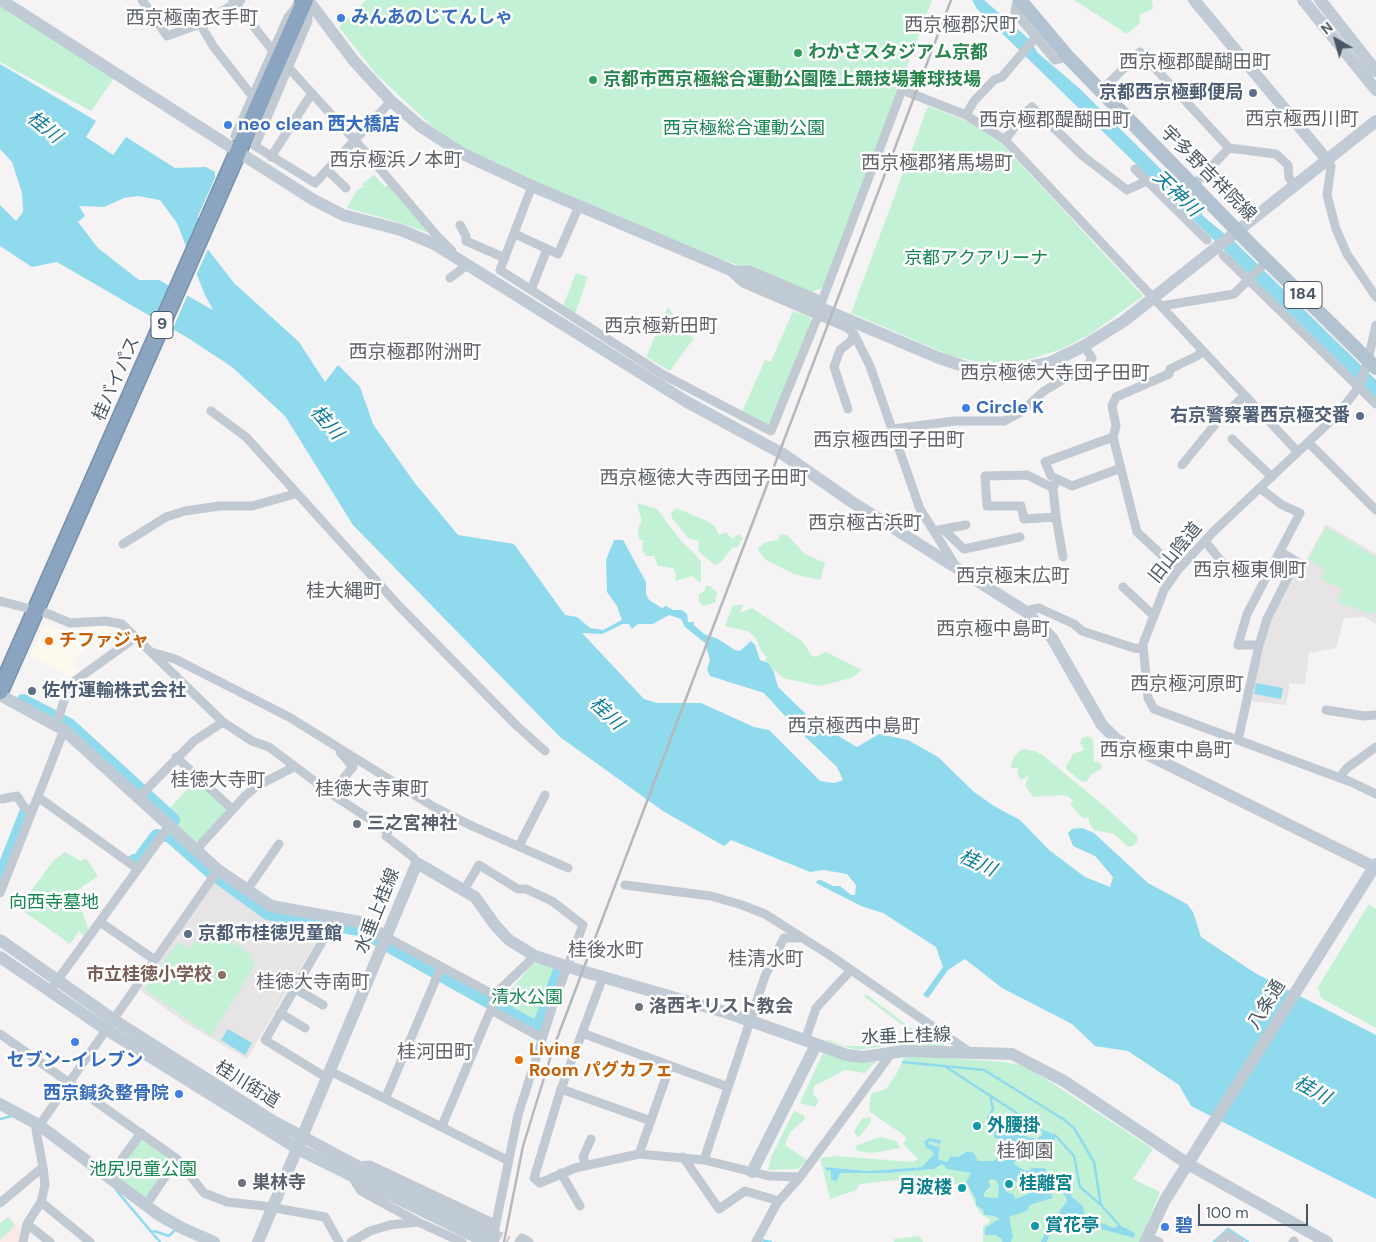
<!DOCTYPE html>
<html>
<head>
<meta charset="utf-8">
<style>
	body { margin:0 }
	#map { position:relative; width:1376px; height:1242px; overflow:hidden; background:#f5f3f3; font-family:"DM Sans",sans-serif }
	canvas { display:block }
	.north { position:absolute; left:1311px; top:15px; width:50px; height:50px; -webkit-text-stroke:4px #fff; paint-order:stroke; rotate:322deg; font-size:14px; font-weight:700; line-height:20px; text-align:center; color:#4a5661 }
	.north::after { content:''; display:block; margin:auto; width:18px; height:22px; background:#4a5661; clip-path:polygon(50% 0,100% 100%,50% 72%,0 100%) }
	.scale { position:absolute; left:1198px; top:1204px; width:110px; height:22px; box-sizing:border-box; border:2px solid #4a5661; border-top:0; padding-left:6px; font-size:15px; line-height:18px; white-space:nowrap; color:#4a5661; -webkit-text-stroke:4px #fff; paint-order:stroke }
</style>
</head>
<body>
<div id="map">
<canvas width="1376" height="1242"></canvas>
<div class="north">N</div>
<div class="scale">100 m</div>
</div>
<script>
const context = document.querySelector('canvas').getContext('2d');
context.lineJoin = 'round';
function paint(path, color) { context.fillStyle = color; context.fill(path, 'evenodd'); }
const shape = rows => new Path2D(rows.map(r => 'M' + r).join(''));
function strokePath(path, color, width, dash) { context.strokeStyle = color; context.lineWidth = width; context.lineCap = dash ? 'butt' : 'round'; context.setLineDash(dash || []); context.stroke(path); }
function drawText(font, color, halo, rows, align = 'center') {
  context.font = font + ' "DM Sans","Noto Sans JP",sans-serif'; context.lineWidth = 5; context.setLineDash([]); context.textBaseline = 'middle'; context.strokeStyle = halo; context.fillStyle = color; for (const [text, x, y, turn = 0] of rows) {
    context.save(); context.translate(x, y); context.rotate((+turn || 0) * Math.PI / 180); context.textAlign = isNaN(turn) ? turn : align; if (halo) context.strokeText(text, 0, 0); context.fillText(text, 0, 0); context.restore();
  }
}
paint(shape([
	[44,626,66,631,107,626,116,628,71,660,81,674,71,681,66,674,30,656]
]), '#fdf9ef');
paint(shape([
	[1326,524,1376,554,1376,624,1364,617,1344,618,1336,648,1309,653,1305,685,1290,683,1286,705,1250,701,1267,629,1300,558,1306,560],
	[215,880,268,916,326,925,247,1059,187,1024,140,990]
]), '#e6e4e5');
paint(shape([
	[9,1216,21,1231,21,1242,0,1242,0,1223]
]), '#fce8e6');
paint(shape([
	[366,0,932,0,823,288,811,292,691,248,571,197,467,150,433,127,375,73,339,27],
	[1074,0,1152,0,1153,9,1139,15,1140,23,1127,34],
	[0,4,115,77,91,111,0,62],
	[928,106,972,123,1002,144,1143,296,1092,333,1062,349,1027,360,993,363,974,361,949,355,851,313],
	[374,175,385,187,389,184,429,230,426,232,401,223,347,208,357,190,364,186,362,184],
	[576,273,588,277,575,314,563,306],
	[668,307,684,331,694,338,670,371,646,357],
	[793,311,810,317,811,322,771,423,767,425,742,412,765,360,771,362],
	[637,503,657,509,681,541,693,552,701,562,701,582,697,581,693,576,675,581,676,574,673,568,658,566,654,556,646,556,642,550,643,541,639,539,638,534,639,525,642,522],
	[676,508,709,522,715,526,719,535,726,532,732,539,739,534,743,538,737,548,733,547,722,561,715,565,698,551,699,541,688,538,672,518,671,513],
	[1326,527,1376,557,1376,611,1371,614,1337,602,1343,589,1321,579,1325,569,1308,560],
	[780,534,787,535,805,554,825,563,820,580,794,574,766,560,760,553,758,548,766,542,778,540],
	[706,586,710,586,718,593,715,598,716,602,704,606,699,602,699,594,704,592],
	[733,605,743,605,740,613,752,608,803,642,811,655,815,657,826,652,862,670,851,678,820,686,783,678,765,661,767,657,762,652,755,637,747,631,725,626],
	[1088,736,1093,740,1094,761,1102,764,1101,769,1092,774,1086,782,1081,781,1066,769,1066,767,1073,754,1084,750,1080,743,1082,738],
	[1024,749,1035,751,1045,757,1104,806,1138,837,1137,842,1133,846,1128,847,1114,834,1094,830,1089,823,1089,818,1082,818,1070,804,1073,801,1069,797,1063,795,1033,797,1025,785,1029,776,1021,780,1017,773,1018,768,1010,768,1014,757,1019,751],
	[196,780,225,807,226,813,199,841,194,842,174,823,174,819,166,812],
	[65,852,81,861,86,858,98,876,75,892,89,931,84,936,79,931,70,944,19,908,53,861],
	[1369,904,1376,909,1376,1028,1321,998,1318,987],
	[205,927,250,953,254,966,211,1036,145,989,178,942,189,949],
	[540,962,558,968,537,1025,498,1004,533,964],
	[866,994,917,1033,924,1035,927,1039,925,1040,905,1030,902,1025,864,996],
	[829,1040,845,1046,866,1046,941,1040,945,1047,886,1046,857,1050,826,1041],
	[828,1051,879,1058,865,1073,845,1070,814,1086,813,1094,819,1100,815,1107,800,1103,823,1053],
	[905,1055,1004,1062,1026,1066,1153,1149,1133,1179,1160,1192,1139,1242,1047,1242,1052,1228,1060,1224,1097,1228,1134,1238,1135,1234,1119,1225,1114,1228,1102,1223,1085,1221,1083,1206,1072,1197,1066,1183,1067,1178,1051,1174,1044,1168,1033,1168,1026,1171,1014,1164,1021,1151,1026,1148,1033,1149,1055,1140,1055,1135,1041,1128,1043,1132,1042,1136,1036,1141,1033,1138,1027,1137,1026,1134,1017,1132,1010,1134,993,1127,994,1137,1002,1142,1001,1146,1004,1147,1005,1142,1010,1141,1011,1147,993,1161,978,1161,974,1153,968,1151,958,1157,951,1156,948,1162,938,1159,940,1147,928,1144,928,1141,940,1144,941,1140,930,1138,924,1142,926,1148,931,1150,934,1154,922,1167,868,1171,825,1167,826,1170,831,1171,831,1180,837,1181,840,1173,890,1173,934,1169,942,1164,948,1169,971,1173,966,1183,976,1200,976,1205,983,1210,984,1215,994,1216,999,1219,985,1228,985,1235,995,1235,1002,1239,1002,1242,983,1242,983,1226,989,1223,990,1219,982,1215,976,1206,966,1183,930,1187,917,1178,886,1181,860,1184,856,1190,830,1199,820,1158,837,1156,913,1162,918,1159,903,1144,906,1140,905,1136,869,1111,871,1094,886,1089,897,1073],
	[794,1111,805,1116,804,1120,790,1132,785,1145,808,1161,797,1169,768,1170,772,1155],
	[870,1117,871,1122,858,1138,854,1131,862,1119],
	[880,1137,897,1141,900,1148,873,1153,857,1151,855,1146],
	[144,1140,171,1158,172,1164,148,1197,143,1197,117,1177,117,1172,139,1141],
	[991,1179,996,1180,999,1187,998,1198,984,1197,984,1193,989,1190,988,1182],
	[1009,1180,1029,1183,1033,1187,1032,1192,1016,1200,1004,1188,1004,1182],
	[1050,1182,1061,1186,1067,1201,1047,1228,1044,1240,1041,1242,1011,1242,1013,1236,1008,1217,1027,1211,1030,1205,1053,1198,1050,1190],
	[9,1217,15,1226,0,1240,0,1223],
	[920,1236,923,1242,894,1242,894,1239]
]), '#c3f1d5');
paint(shape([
	[972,0,984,0,1029,39,1038,53,1079,88,1199,207,1203,216,1237,244,1376,380,1376,398,977,9],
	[0,64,96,121,86,137,113,155,126,137,175,168,206,167,215,172,215,178,198,216,206,247,234,283,299,342,325,382,338,365,360,387,373,424,414,482,458,535,514,544,565,615,577,617,590,628,603,630,622,620,617,606,607,592,606,560,614,540,623,540,646,582,646,594,649,600,662,608,666,606,673,610,682,610,687,614,688,622,694,622,694,625,704,634,718,639,735,650,740,651,751,641,755,645,760,660,768,663,773,670,778,687,813,721,857,747,879,734,908,740,938,757,974,792,994,806,1020,820,1049,850,1085,877,1110,887,1113,877,1095,856,1073,846,1068,833,1072,829,1082,828,1094,833,1148,883,1187,904,1193,912,1201,937,1255,973,1376,1035,1376,1199,1191,1106,1179,1085,1128,1051,1095,1046,1072,1024,1002,988,965,959,948,970,928,998,923,995,943,967,936,947,883,913,861,906,816,883,818,880,821,880,833,886,840,886,851,895,855,895,856,885,847,874,824,870,810,872,731,840,724,846,663,811,560,737,353,525,285,416,232,367,188,338,57,262,32,267,0,246,0,205,16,221,23,212,22,193,12,162,0,149],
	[138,196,160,200,177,223,204,293,213,310,159,280,139,280,98,248,78,222,85,216,79,206,104,207,124,198],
	[669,615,681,619,685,627,705,643,710,660,707,669,710,676,764,693,797,729,837,767,843,780,834,783,820,781,769,730,754,727,701,703,657,703,644,699,582,633,602,634,623,624,629,624,632,629,638,624,653,624],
	[1256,683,1283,688,1281,699,1254,694],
	[228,1029,252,1043,245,1055,221,1040],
	[993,1127,1009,1134,1017,1132,1026,1134,1027,1137,1033,1138,1036,1141,1043,1133,1040,1128,1055,1135,1055,1140,1021,1151,1014,1164,1026,1171,1033,1168,1044,1168,1051,1174,1067,1178,1066,1183,1072,1197,1083,1206,1086,1221,1102,1223,1114,1228,1119,1225,1135,1233,1134,1238,1097,1228,1060,1224,1052,1228,1047,1242,1041,1242,1047,1228,1067,1201,1061,1186,1051,1182,1050,1190,1053,1198,1030,1205,1027,1211,1009,1217,1013,1236,1011,1242,1002,1242,1002,1239,995,1235,985,1235,985,1228,999,1219,994,1216,984,1215,983,1210,976,1205,976,1200,966,1182,971,1173,947,1169,942,1164,934,1169,890,1173,840,1173,837,1181,831,1180,831,1171,826,1170,825,1167,868,1171,922,1167,934,1154,931,1150,926,1148,924,1142,929,1138,941,1140,940,1144,929,1141,928,1144,940,1147,938,1159,947,1162,951,1156,958,1157,968,1151,974,1153,978,1161,993,1161,1011,1147,1010,1141,1005,1142,1004,1147,1001,1146,1002,1142,994,1137],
	[991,1179,996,1180,999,1187,998,1198,984,1197,984,1193,991,1186,988,1182],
	[1009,1180,1029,1183,1033,1187,1032,1192,1016,1199,1013,1194,1007,1192,1005,1188,1004,1182]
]), '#90daee');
paint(shape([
	[218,175,218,179,200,216,209,247,195,278,185,250],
	[170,284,188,294,172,331,153,321]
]), '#f5f3f3');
strokePath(shape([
	[903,1062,984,1070,1063,1119,1074,1128,1094,1162,1101,1205,1119,1225],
	[946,1067,1040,1128],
	[990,1095,993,1109,988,1118,993,1127],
	[0,1119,12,1116],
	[1055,1135,1074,1156,1080,1187,1101,1205],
	[116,1190,160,1242],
	[154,1231,169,1236,175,1230],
	[761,1240,771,1242],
	[1214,1242,1228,1229,1248,1242]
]), '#90daee', 2.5);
strokePath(shape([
	[23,701,69,725,173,820],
	[165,835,169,835,210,871,268,913,359,929,536,1028,539,1027,560,970],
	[134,861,139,860,157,836],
	[0,879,26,813]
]), '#90daee', 14);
strokePath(shape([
	[490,1233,508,1242]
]), '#caccce', 12, [12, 6]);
const highway = shape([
	[0,691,305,0]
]);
strokePath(highway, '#7690ad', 19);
strokePath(shape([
	[142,0,167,36,200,24,241,0],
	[233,0,273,51],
	[1017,0,1015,12,1055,60,1068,57],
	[307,1,308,21,255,146,315,183,391,101],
	[200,24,213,46,253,97],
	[288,67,369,156,437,236,452,251],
	[1101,91,1140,52,1229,148,1276,154,1288,165,1289,178,1295,185],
	[966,115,974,101,994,80,1002,77,1036,37],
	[235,136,288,17,297,6],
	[1005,140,1024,114,1032,107,1083,156,1127,190,1147,181],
	[271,157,312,93],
	[1327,160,1331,166,1327,195,1336,229,1347,254,1376,297],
	[1135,169,1207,240],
	[327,170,346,188],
	[532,186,500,270,662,374,771,431,818,316],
	[1193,186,1229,148],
	[460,225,466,236,466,241,505,258],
	[515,234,558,254,579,206],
	[1223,255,1376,404],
	[737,270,749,270,822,301,902,90,966,115,1005,140,1298,452],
	[732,273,743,283,848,328,854,334,870,366,920,509,957,568],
	[450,278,467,265,463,261],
	[531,290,547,249],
	[1161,306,1234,294,1267,261],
	[1376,325,1368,360,1359,387,1337,415,1213,532,1178,570,1164,590,1143,644,1148,698,1154,709,1351,782,1376,794],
	[848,409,834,367,840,350,851,341,854,334],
	[211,411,246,437,400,607,517,726,545,751],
	[893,429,955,421,1004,421,1021,412,1044,391,1088,365,1092,358,1084,346],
	[1113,437,1045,462,1051,476,1072,486,1121,468],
	[1232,439,1272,477],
	[1308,442,1376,510],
	[1182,465,1217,422,1245,395],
	[1055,484,1053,488,1056,517,1063,557],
	[1053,488,1027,475,985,476,987,506,1021,506,1024,519,1056,517],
	[943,529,964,549,1020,537],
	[938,530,966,525],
	[1205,541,1220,560,1237,576],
	[123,544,166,517,185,511,219,506,252,506,295,494],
	[1178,570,1137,532,1113,437,1116,426,1112,406,1116,397,1169,374,1170,369,1197,356,1203,351],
	[1123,587,1153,615],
	[0,601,46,613,70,623,105,621,122,624,223,722,252,741,269,747,333,795,388,831,386,836,413,857,417,863],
	[1025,611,1039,608,1074,624,1082,631,1134,648,1143,649],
	[1259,645,1238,645,1247,614,1300,513,1282,505,1260,488],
	[151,652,175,659,289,717,434,807,472,826,568,868],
	[1326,710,1364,716,1376,715],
	[56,726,69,685,136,637],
	[1238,740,1259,645,1267,619,1296,561,1281,552],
	[176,757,232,809],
	[1339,778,1347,768,1376,747],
	[331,793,353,767,340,752],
	[38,797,138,869],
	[139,797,194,741,223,722],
	[2,799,17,796,24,807,32,812],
	[519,846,545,795],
	[196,850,245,796,257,786,294,767],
	[625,885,711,896,742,905,765,914,831,956,971,1053],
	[247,890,279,844],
	[464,890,479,865,518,889,526,889,552,901,583,925,554,1002,518,1115,495,1228],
	[0,893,64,730],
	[100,922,155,960],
	[386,937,494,995,535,956],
	[603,977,561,1089,534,1178,540,1183,575,1168,639,1154,704,1160,769,1176,800,1177],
	[54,985,169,826],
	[294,988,323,1005],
	[491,1010,542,1038],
	[280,1013,305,1028],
	[582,1033,728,1087],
	[0,1034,177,1159,204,1193,227,1202,264,1206,325,1217,339,1242],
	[805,1041,816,1008,851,970],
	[330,1071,507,1160],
	[327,1078,265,1040,336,918],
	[561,1089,651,1121],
	[386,1097,441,967],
	[442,1126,492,1007,494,995],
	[639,1154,670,1066],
	[683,1157,719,1209,745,1191,779,1201],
	[704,1160,765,976,784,938,802,938],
	[586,1165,583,1157,591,1139],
	[359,1166,370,1165,493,1223,495,1228],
	[561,1173,580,1206],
	[109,1177,141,1133],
	[352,1177,361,1191,418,1222,462,1242],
	[41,1202,90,1242],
	[0,1203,43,1167,36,1130,218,870],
	[146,1205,177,1159],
	[27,1224,50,1242],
	[1147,1237,1159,1242],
	[23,1242,27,1224,41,1202,45,1185,43,1167],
	[351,1242,370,1231,390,1225,418,1222],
	[519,1242,522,1238,529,1242],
	[756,1242,777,1203,800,1177,893,1051],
	[1220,1242,1227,1235,1239,1242],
	[1293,1242,1294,1241]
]), '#c1cad2', 9);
strokePath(shape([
	[1,0,312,199,343,215,401,230,434,244,687,402,783,454,852,502,1025,611,1052,638,1102,725,1116,739,1374,867],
	[308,0,354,61,391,101,420,126,463,154,532,186,939,358,966,367,986,370,1007,371,1049,363,1084,346,1124,321,1376,121],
	[1194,0,1327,160],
	[1303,0,1376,90],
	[1320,0,1376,71],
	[0,695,64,730,218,870,271,906,360,922,386,937],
	[0,940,114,1020,273,1121,421,1200,490,1233],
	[0,957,107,1030,298,1149,486,1242],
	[0,1104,39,1125,159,1215,184,1229,214,1242],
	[752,1172,816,1045],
	[258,1242,417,863,475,897,495,925,509,940,535,956,568,967,728,1013,847,1055,863,1057,904,1051,1012,1054,1064,1081,1188,1164,1327,1242],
	[1145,1242,1165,1200,1376,864]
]), '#c1cbd6', 12);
strokePath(shape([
	[1020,0,1068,57,1101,91,1253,247,1376,368]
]), '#b3c2d1', 14);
strokePath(highway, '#8ba5c1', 16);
strokePath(shape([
	[504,1242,523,1146,553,1049,951,0]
]), '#b5b8bd', 2.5);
strokePath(shape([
	[494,1242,495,1228]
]), '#c1cad2', 9);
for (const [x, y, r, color] of [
	[341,18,5,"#3f7fe0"],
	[798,53,5,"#2e9e5b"],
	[593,80,5,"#2e9e5b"],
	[1253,93,5,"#5c6f8a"],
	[228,125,5,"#3f7fe0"],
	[966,408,5,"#3f7fe0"],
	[1360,416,5,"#5c6f8a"],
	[49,641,5,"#e8710a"],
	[32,691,5,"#5c6f8a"],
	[357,824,5,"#6b7280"],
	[188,934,5,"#5c6f8a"],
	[222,975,5,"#8d6e63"],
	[639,1007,5,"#6b7280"],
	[75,1042,5,"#3f7fe0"],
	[519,1060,5,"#e8710a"],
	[179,1094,5,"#3f7fe0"],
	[977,1126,5,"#0f9aa8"],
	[242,1183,5,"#6b7280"],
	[1009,1184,5,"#0f9aa8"],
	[962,1188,5,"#0f9aa8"],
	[1035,1226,5,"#0f9aa8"],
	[1165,1227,5,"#3f7fe0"]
]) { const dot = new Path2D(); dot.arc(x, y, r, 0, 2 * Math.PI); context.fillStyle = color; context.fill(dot); strokePath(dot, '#fff', 2); }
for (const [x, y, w] of [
	[1303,295,38],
	[162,325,22]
]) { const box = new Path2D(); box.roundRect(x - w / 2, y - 13.5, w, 27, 4); context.fillStyle = '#fff'; context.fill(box); strokePath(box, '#4a5661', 1); }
drawText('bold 16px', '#4a5661', null, [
	["184",1303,295],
	["9",162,325]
]);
drawText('bold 18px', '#366cbe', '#fff', [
	["みんあのじてんしゃ",351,18],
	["neo clean 西大橋店",238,125],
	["Circle K",976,408],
	["セブン-イレブン",75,1061,"center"],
	["西京鍼灸整骨院",169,1094,"right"],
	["碧",1175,1227]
], 'left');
drawText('bold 18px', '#27864d', '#fff', [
	["わかさスタジアム京都",808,53],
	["京都市西京極総合運動公園陸上競技場兼球技場",603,80]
], 'left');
drawText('bold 18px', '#4e5e75', '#fff', [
	["京都西京極郵便局",1243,93],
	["右京警察署西京極交番",1350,416],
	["佐竹運輸株式会社",42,691,"left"],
	["京都市桂徳児童館",198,934,"left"]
], 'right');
drawText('18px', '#17864f', '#fff', [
	["西京極総合運動公園",744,129],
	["京都アクアリーナ",976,259],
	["向西寺墓地",54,903],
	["清水公園",527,998],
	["池尻児童公園",143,1170]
]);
drawText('18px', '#4a5661', '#fff', [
	["宇多野吉祥院線",1208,174,45],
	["桂バイパス",117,379,-66],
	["旧山陰道",1176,553,-51],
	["水垂上桂線",378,911,-68],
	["八条通",1267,1005,-58],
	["水垂上桂線",906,1037,-2],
	["桂川街道",247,1085,32]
]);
drawText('bold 18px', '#c56008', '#fff', [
	["チファジャ",59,641],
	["Living",529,1050],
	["Room パグカフェ",529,1071]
], 'left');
drawText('bold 18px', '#5b616d', '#fff', [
	["三之宮神社",367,824],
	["洛西キリスト教会",649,1007],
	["巣林寺",252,1183]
], 'left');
drawText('bold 18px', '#785e54', '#fff', [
	["市立桂徳小学校",212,975]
], 'right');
drawText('bold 18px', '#0d838f', '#fff', [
	["外腰掛",987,1126],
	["桂離宮",1019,1184],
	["月波楼",952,1188,"right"],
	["賞花亭",1045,1226]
], 'left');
drawText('19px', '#5f6368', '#fff', [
	["西京極南衣手町",192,19],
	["西京極郡沢町",961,26],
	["西京極郡醍醐田町",1195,63],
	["西京極西川町",1302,120],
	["西京極郡醍醐田町",1055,121],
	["西京極浜ノ本町",396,161],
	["西京極郡猪馬場町",937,164],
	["西京極新田町",661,327],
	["西京極郡附洲町",415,353],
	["西京極徳大寺団子田町",1055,374],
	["西京極西団子田町",889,441],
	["西京極徳大寺西団子田町",704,479],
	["西京極古浜町",865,524],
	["西京極東側町",1250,571],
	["西京極末広町",1013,577],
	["桂大縄町",344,592],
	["西京極中島町",993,630],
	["西京極河原町",1187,685],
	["西京極西中島町",854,727],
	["西京極東中島町",1166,751],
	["桂徳大寺町",218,781],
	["桂徳大寺東町",372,790],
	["桂後水町",606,951],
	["桂清水町",766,960],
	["桂徳大寺南町",313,983],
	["桂河田町",435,1053],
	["桂御園",1025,1152]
]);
drawText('italic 19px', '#0c7c9b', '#fff', [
	["桂川",44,128,39],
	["天神川",1176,194,44],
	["桂川",326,423,49],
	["桂川",606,714,43],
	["桂川",977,864,25],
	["桂川",1312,1091,29]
]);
</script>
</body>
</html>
